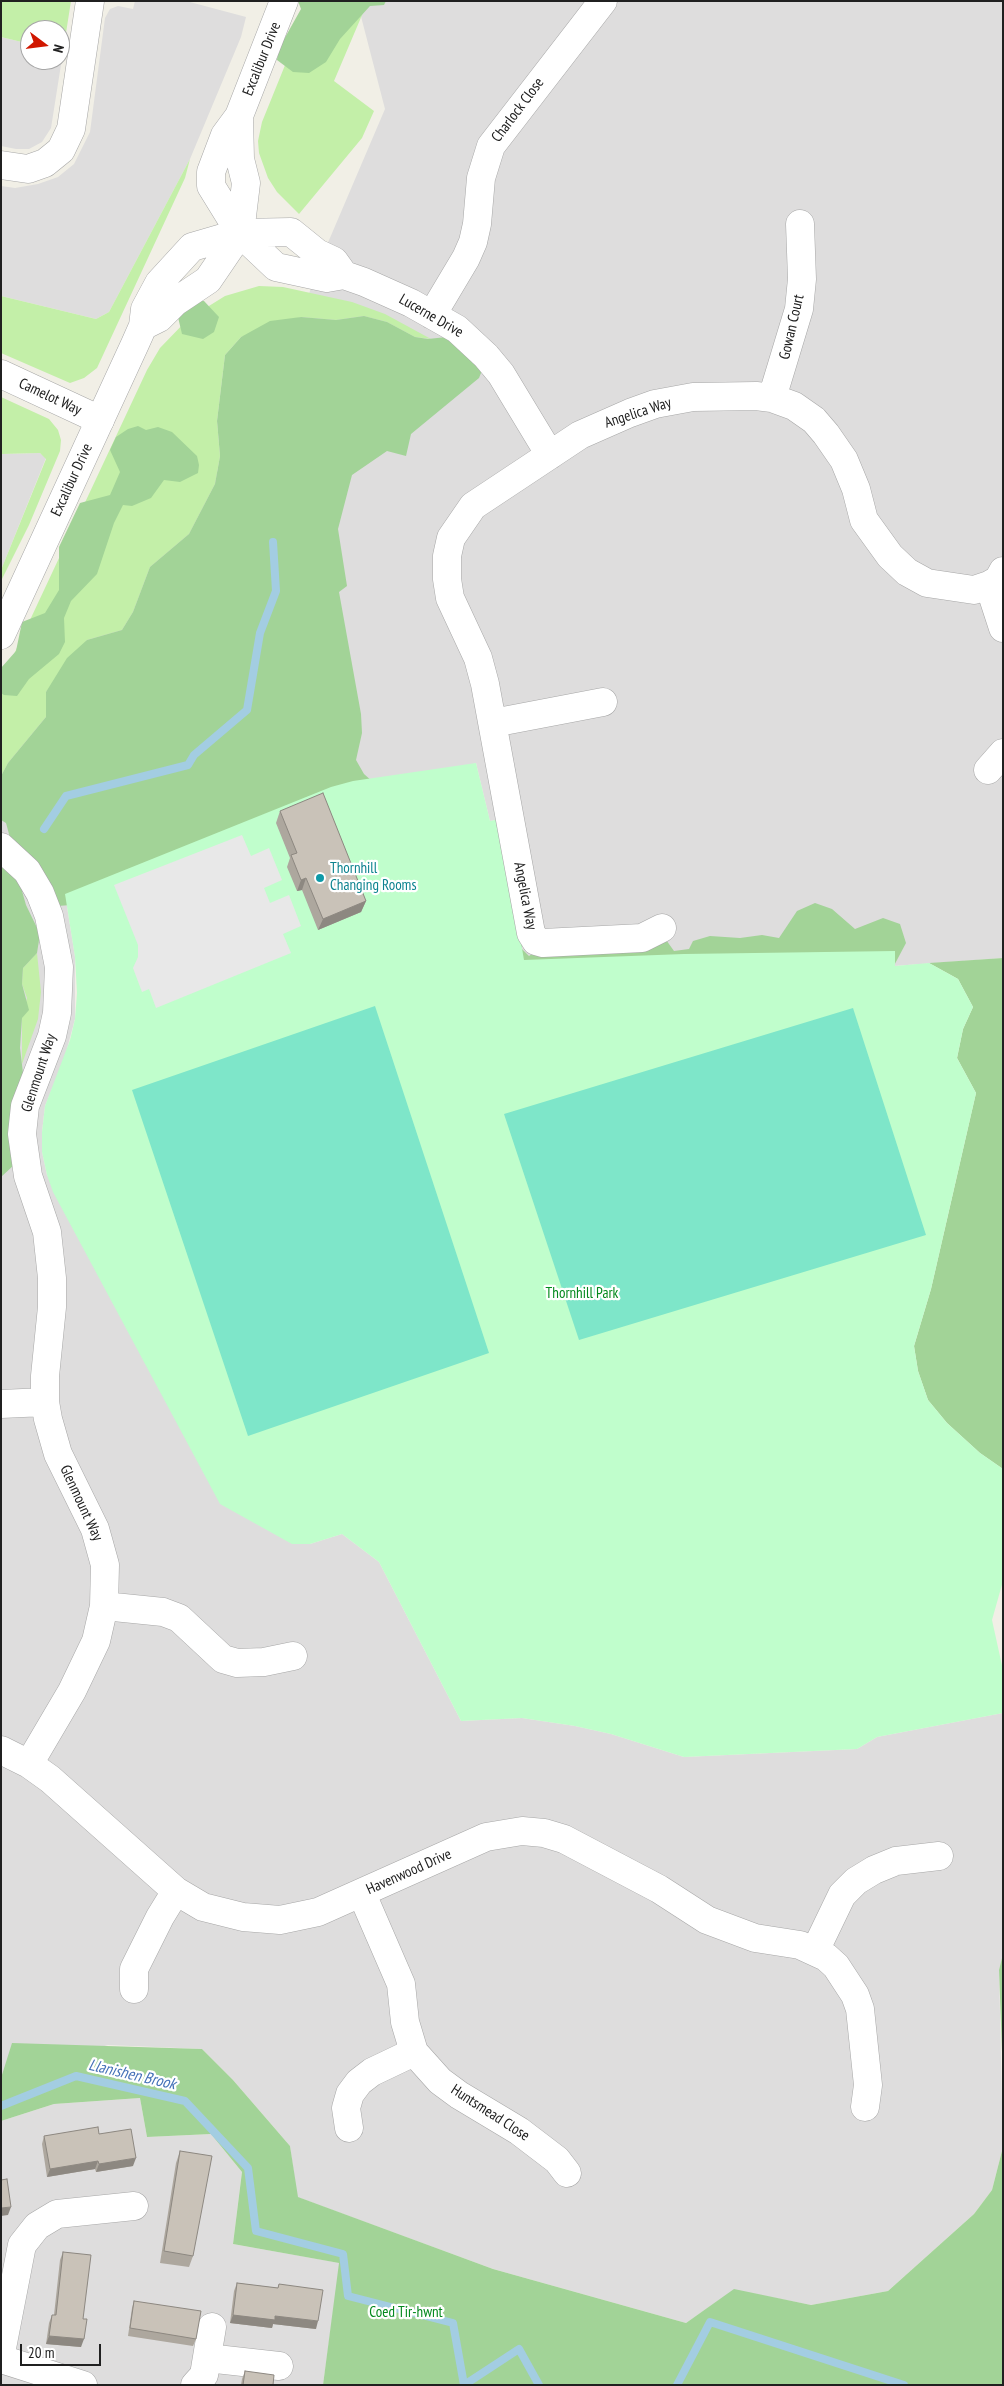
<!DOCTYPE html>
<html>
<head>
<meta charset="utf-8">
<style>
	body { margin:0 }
	#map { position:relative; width:1004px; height:2386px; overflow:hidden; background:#f1efe6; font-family:"PT Sans Narrow",sans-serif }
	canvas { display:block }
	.frame { position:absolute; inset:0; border:2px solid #202020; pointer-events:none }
	.north { position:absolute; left:20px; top:20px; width:50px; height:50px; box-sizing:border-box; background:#fff; border:1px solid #a6a6a6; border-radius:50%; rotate:105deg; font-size:14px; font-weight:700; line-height:20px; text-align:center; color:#202020 }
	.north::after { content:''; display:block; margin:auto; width:18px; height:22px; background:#d01700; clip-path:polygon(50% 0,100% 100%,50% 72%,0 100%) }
	.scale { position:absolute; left:20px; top:2344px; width:81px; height:22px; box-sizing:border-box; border:2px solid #202020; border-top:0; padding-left:6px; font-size:15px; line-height:18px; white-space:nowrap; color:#202020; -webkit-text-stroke:4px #fff; paint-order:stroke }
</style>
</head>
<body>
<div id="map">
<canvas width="1004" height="2386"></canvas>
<div class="frame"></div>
<div class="north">N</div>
<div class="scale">20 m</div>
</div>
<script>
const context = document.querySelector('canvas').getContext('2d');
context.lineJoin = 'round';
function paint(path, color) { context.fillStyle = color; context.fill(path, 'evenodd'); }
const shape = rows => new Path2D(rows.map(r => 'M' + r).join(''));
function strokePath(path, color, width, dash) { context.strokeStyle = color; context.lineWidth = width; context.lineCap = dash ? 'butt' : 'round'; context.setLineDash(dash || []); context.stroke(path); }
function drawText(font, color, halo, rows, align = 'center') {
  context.font = font + ' "PT Sans Narrow",sans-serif'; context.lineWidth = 4.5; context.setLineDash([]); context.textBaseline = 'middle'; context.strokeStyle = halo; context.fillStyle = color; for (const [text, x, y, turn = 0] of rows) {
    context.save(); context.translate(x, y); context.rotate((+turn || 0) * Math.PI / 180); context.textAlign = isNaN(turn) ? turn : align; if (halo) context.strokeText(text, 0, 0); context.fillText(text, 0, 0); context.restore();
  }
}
paint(shape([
	[135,1,186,1,246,17,241,37,190,159,109,312,96,319,1,296,1,186,15,188,38,184,58,177,74,164,90,132,105,18,110,9,118,6,133,9],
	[357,1,1003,1,1003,958,894,966,895,952,524,960,500,819,490,821,476,763,65,894,75,957,75,1019,64,1060,45,1106,42,1132,42,1152,47,1175,310,1544,342,1534,379,1562,461,1721,522,1718,575,1726,611,1734,684,1757,857,1749,877,1737,1003,1713,1003,1954,999,1970,1003,2147,992,2190,974,2214,888,2291,811,2305,734,2290,686,2323,493,2269,297,2197,290,2146,233,2080,202,2049,108,2045,3,2076,1,2078,1,706,270,415,318,266,385,109],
	[1,37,30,44,30,60,60,60,60,51,63,52,51,128,42,142,29,149,16,149,1,146],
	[40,453,46,458,1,570,1,454],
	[140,2098,147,2137,211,2134,242,2172,233,2244,340,2263,323,2385,1,2385,1,2121,54,2104]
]), '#dedddd');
paint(shape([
	[1,1,71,1,63,52,60,51,60,30,30,30,30,44,1,37],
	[311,1,368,1,334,81,374,111,362,138,299,214,277,192,268,178,259,153,258,141,262,122],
	[190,159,185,178,97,368,84,378,70,383,1,353,1,296,96,319,109,312],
	[259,286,283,287,352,302,385,314,431,339,415,337,387,322,364,316,336,320,301,317,241,337,225,355,217,421,220,456,215,484,189,534,150,567,133,612,122,630,87,640,46,692,46,717,8,763,1,776,1,682,147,370,160,348,188,319,225,296],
	[1,397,49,419,58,430,61,440,60,451,29,525,1,581,1,570,46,459,40,453,1,454],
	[37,953,41,992,38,1019,22,1064,22,1018,27,998,22,984,23,968]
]), '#c3efa8');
paint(shape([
	[298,1,386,1,384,5,370,6,340,39,326,62,309,73,293,72,277,60,278,50,301,9],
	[191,301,204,301,219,317,214,332,203,339,182,334,177,313],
	[364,316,387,322,415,337,428,339,456,336,483,368,479,378,411,434,406,456,387,451,352,475,338,529,347,586,339,592,361,714,362,733,356,760,364,774,373,782,72,905,57,906,32,873,22,891,26,905,40,934,37,953,23,968,22,984,29,1010,22,1018,20,1048,23,1073,14,1165,1,1177,1,860,12,845,6,823,1,820,1,776,8,763,46,717,46,692,67,658,87,640,122,630,133,612,150,567,189,534,215,484,220,456,217,421,225,355,241,337,270,321,301,317,336,320],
	[138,426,146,430,158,427,172,432,197,456,199,465,198,473,180,482,164,480,151,498,132,506,123,505,114,523,97,574,71,601,64,618,65,642,59,654,29,679,17,696,4,695,1,693,1,668,16,651,22,622,45,613,59,590,59,547,80,503,110,495,120,472,110,450,116,437,128,429],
	[815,903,832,909,855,929,883,918,900,924,906,943,889,975,370,962,522,929,522,949,529,956,535,952,664,937,674,951,689,949,693,941,710,936,740,938,762,935,779,938,797,911],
	[1003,958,1003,1469,980,1453,947,1423,928,1400,918,1371,914,1346,931,1289,976,1093,957,1058,963,1029,973,1007,958,979,929,963],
	[1003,1954,1003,2079,999,1970],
	[12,2043,202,2049,233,2080,290,2146,298,2197,493,2269,686,2323,734,2289,811,2305,888,2291,974,2214,992,2190,1003,2147,1003,2385,323,2385,339,2263,233,2244,242,2172,211,2134,147,2137,140,2098,54,2104,1,2121,1,2078]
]), '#a2d397');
paint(shape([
	[476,763,490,821,500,819,524,960,684,954,895,951,895,966,929,963,958,979,973,1007,963,1029,957,1058,976,1093,931,1289,914,1346,918,1371,928,1400,947,1423,980,1453,1003,1469,1003,1581,992,1620,1003,1670,1003,1713,877,1737,857,1749,684,1757,611,1734,575,1726,522,1718,461,1721,379,1562,342,1534,310,1544,292,1544,220,1504,53,1192,47,1175,42,1152,42,1132,45,1106,70,1040,75,1019,77,993,75,957,65,894,331,787,353,781]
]), '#c0fecc');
paint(shape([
	[375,1006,489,1353,248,1436,132,1090],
	[853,1008,926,1235,579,1340,504,1114]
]), '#7ee6c9');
paint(shape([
	[242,835,251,856,269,848,282,880,264,888,270,903,289,895,301,926,283,934,291,953,156,1008,149,989,142,992,133,968,138,957,138,945,114,885]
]), '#e8e8e8');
strokePath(shape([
	[44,829,66,796,188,765,194,755,247,710,260,633,276,591,273,542],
	[1,2106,76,2076,185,2101,248,2168,256,2231,343,2254,348,2296,453,2323,464,2385],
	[464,2385,519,2349,539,2385],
	[677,2385,710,2322,904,2385]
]), '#a3cde2', 8);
const minor = shape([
	[1,165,28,169,45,163,61,150,71,129,90,1],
	[240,233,276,267,327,278,344,275,364,282,411,303,457,329,486,356,501,374,550,455],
	[240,233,291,232,317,253,334,261,344,275],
	[432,315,466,258,473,242,477,224,481,178,491,146,603,1],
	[1,374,100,420],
	[772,398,799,309,802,279,800,224],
	[989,585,1003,628],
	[493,723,603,702],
	[988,770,1003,753],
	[1,847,27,871,40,893,49,916,59,967,57,1013,52,1036,25,1106,22,1134,28,1176,47,1232,52,1278,52,1307,45,1376,45,1402,48,1419,58,1454,95,1529,105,1565,104,1606,96,1641,72,1691,29,1764],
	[662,928,642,938,543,943,536,941,531,933,485,684,478,658,450,598,447,579,447,556,451,538,473,506,580,435,630,413,655,404,693,397,756,396,772,398,794,406,814,420,826,434,844,460,856,489,864,520,890,556,907,572,927,583,974,590,989,585,998,580,1003,571],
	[1,1404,45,1402],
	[104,1606,163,1612,179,1618,223,1659,237,1663,264,1662,293,1656],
	[1,1750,29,1764,50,1779,176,1891,203,1907,243,1917,280,1920,318,1912,486,1837,522,1831,544,1833,564,1839,659,1889,707,1920,755,1938,800,1945,826,1957,836,1966,855,1995,860,2009,868,2085,865,2107],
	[362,1894,401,1984,405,2022,414,2052,440,2081,459,2095,519,2131,557,2160,567,2173],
	[815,1951,842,1895,856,1881,874,1870,896,1861,939,1856],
	[134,1989,134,1969,160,1917,176,1891],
	[349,2128,346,2108,350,2094,359,2082,372,2072,414,2052],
	[1,2353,22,2245,37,2226,57,2214,134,2206],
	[207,2358,279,2366],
	[1,2359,83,2385],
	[195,2385,204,2375,212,2327]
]);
const tertiary = shape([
	[240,233,211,186,211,172,225,135,239,116,284,1],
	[143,326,159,318,175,302,208,280,240,233,246,183,240,159,239,116],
	[1,635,135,344,143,326,145,309,159,283,192,247,240,233]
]);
strokePath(minor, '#a7a7a7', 29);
strokePath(tertiary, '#a7a7a7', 29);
strokePath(minor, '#fff', 28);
strokePath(tertiary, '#fff', 28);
paint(shape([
	[280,811,366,901,361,912,318,930,302,890,297,891,287,867,290,858,276,823],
	[99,2134,133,2166,96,2172,95,2169,47,2177,42,2144,44,2136],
	[180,2151,193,2256,189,2267,160,2263,176,2163],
	[63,2252,83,2319,81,2347,46,2344,49,2323,52,2315,54,2315,60,2260],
	[237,2283,278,2288,279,2284,316,2329,273,2324,272,2328,230,2323,234,2291],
	[134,2301,196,2339,193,2346,128,2336,132,2308],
	[245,2371,273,2385,241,2385,242,2379]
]), '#ada79e');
paint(shape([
	[306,878,302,890,297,891,301,880],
	[366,901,361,912,318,930,323,919],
	[136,2158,133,2166,96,2172,99,2164],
	[98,2161,95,2169,47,2177,50,2169],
	[11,2207,8,2215,1,2216,1,2208],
	[233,2315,275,2316,318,2321,316,2329,273,2324,272,2328,230,2323],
	[49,2336,84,2339,81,2347,46,2344]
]), '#8d8881');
const building = shape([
	[323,793,366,901,323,919,306,878,301,880,291,855,297,853,280,811,323,793],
	[98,2127,99,2134,131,2129,136,2158,99,2164,98,2161,50,2169,44,2136,98,2127],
	[180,2151,212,2156,193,2256,164,2251,180,2151],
	[7,2179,11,2207,1,2208,1,2180,7,2179],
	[63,2252,91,2255,83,2319,87,2319,84,2339,49,2336,52,2315,56,2315,63,2252],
	[237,2283,278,2288,279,2284,323,2290,318,2321,275,2316,275,2320,233,2315,237,2283],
	[134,2301,201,2311,196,2339,130,2328,134,2301],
	[245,2371,274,2375,273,2385,243,2385,245,2371]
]);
paint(building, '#c9c2b8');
strokePath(building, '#8d8881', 1);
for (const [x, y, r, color] of [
	[320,878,5,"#0f9aa8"]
]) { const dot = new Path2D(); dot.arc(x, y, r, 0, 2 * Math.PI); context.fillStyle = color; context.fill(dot); strokePath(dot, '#fff', 2); }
drawText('15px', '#202020', '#fff', [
	["Excalibur Drive",262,59,-68],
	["Charlock Close",518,110,-53],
	["Lucerne Drive",431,316,30],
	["Gowan Court",792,327,-77],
	["Camelot Way",50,397,25],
	["Angelica Way",638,413,-18],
	["Excalibur Drive",72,480,-65],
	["Angelica Way",525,896,79],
	["Glenmount Way",39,1073,-72],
	["Glenmount Way",81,1503,65],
	["Havenwood Drive",409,1872,-24],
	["Huntsmead Close",490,2113,33]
]);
drawText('15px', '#0d838f', '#fff', [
	["Thornhill",330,869],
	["Changing Rooms",330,886]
], 'left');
drawText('15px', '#03891d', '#fff', [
	["Thornhill Park",582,1294],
	["Coed Tir-hwnt",406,2313]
]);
drawText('italic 16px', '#4471b8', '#fff', [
	["Llanishen Brook",132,2075,13]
]);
</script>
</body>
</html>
